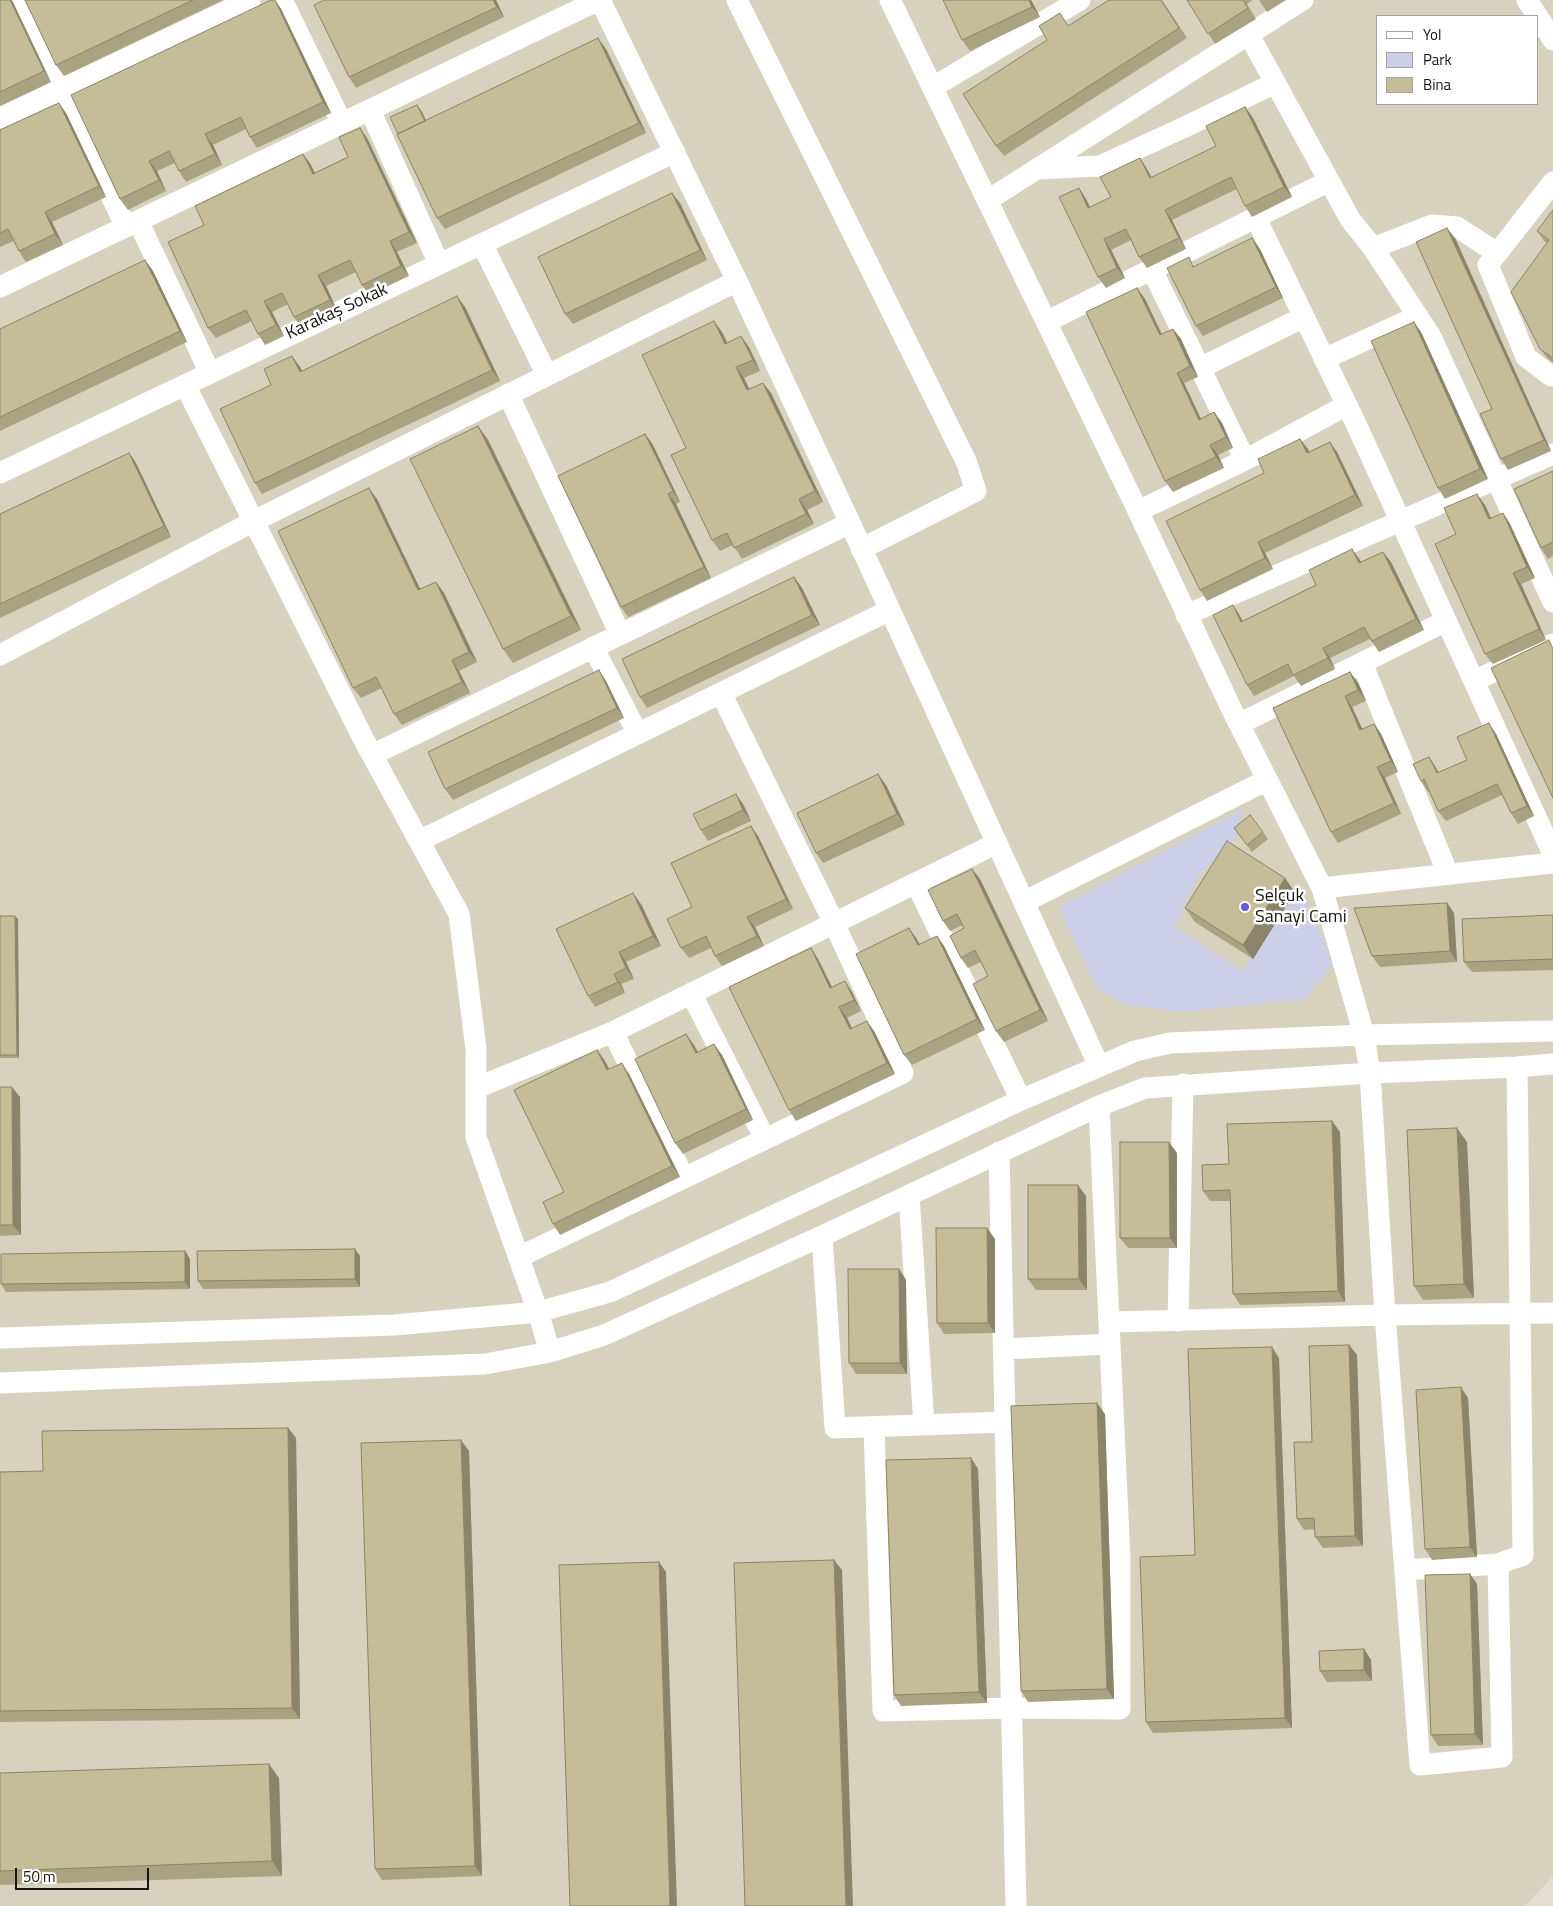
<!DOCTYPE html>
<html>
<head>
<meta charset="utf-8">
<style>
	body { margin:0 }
	#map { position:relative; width:1553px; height:1906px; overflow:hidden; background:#e2dfd2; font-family:"Titillium Web",sans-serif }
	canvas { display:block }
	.legend { position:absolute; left:1376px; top:15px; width:162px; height:90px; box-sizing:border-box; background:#fff; border:1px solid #a2a2a0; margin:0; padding:6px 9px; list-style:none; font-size:15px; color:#171612 }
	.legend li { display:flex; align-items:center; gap:10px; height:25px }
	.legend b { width:25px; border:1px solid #a2a2a0 }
	.scale { position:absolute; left:15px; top:1868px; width:134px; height:22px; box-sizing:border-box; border:2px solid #171612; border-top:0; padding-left:6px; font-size:15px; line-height:18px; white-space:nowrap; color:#171612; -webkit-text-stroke:4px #fff; paint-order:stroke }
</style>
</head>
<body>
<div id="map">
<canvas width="1553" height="1906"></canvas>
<ul class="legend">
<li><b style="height:6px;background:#fff"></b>Yol</li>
<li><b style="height:14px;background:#cdcee7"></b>Park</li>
<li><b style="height:14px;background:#c5bd97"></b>Bina</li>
</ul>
<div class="scale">50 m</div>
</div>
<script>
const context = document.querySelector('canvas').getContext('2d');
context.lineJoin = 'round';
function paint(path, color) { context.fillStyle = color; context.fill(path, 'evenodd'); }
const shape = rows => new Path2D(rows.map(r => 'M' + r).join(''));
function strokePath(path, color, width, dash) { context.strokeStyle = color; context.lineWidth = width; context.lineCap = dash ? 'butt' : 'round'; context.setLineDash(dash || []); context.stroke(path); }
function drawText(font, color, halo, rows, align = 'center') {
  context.font = font + ' "Titillium Web",sans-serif'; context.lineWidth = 5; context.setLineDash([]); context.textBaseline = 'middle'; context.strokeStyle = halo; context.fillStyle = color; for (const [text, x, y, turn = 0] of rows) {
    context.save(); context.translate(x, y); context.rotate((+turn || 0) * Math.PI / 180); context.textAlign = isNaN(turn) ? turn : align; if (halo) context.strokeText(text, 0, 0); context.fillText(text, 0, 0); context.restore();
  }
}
paint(shape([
	[0,0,1553,0,1553,1876,1525,1906,0,1906],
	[1377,16,1537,16,1537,104,1377,104]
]), '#d6d2be');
paint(shape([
	[1243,809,1235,838,1199,875,1174,927,1243,971,1273,925,1300,890,1312,913,1333,964,1305,999,1181,1012,1124,1004,1097,989,1059,907]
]), '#cdcee7');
strokePath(shape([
	[18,0,126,227],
	[282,0,342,123],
	[600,0,737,281,850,523,1099,1066],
	[737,0,966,461,976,491,861,549],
	[890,0,1138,511,1232,710,1322,888,1364,1035,1370,1073,1385,1315,1553,1313],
	[1527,0,1553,40],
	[1249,35,1350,219,1373,248,1432,225,1457,227,1497,253],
	[933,87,1080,0],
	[370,110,439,264],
	[0,118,250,0],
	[1038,169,1100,166,1187,126,1275,83],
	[1553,182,1488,265,1526,357,1551,376,1553,376],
	[988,200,1303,0],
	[1256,218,1357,426,1553,854],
	[138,221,210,373],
	[482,244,547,375],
	[1373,248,1430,335,1553,602],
	[1152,270,1245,460],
	[0,287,599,0],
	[1046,322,1329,181],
	[1324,359,1418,316],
	[1200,368,1304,317],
	[185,385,365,742,459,914,476,1049,476,1137,538,1312,550,1352],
	[508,394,620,634],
	[0,473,675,152],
	[1138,511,1245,460,1347,405],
	[1186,615,1553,454],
	[593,647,638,734],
	[0,655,254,521,737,281],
	[1362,663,1448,874],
	[1474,681,1553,644],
	[1239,724,1446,621],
	[372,755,850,523],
	[419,841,890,610],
	[916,883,1021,1100],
	[1322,888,1553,863],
	[1024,902,1267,780],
	[691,993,765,1139],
	[613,1032,684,1178],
	[476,1088,613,1032,997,843],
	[999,1152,1016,1906],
	[909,1195,924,1425],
	[822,1236,835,1428,1005,1422],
	[519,1257,903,1073,834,923,721,693],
	[1178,1321,1183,1084],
	[1109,1322,1385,1315,1420,1765,1502,1757,1498,1564,1523,1555,1517,1067],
	[0,1338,394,1325,538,1312,610,1292,1021,1100,1135,1051,1170,1043,1364,1035,1553,1031],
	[1004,1349,1110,1344],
	[0,1383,485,1364,550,1352,604,1335,822,1236,1099,1106,1145,1088,1370,1073,1517,1067,1553,1064],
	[874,1427,883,1711,1011,1708,1120,1709,1120,1560,1099,1106],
	[1405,1570,1498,1564]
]), '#fff', 21);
paint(shape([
	[0,0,51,82,0,106],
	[25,0,223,0,64,76,56,65],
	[275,0,281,9,331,113,257,148,250,137,246,129,213,145,222,165,186,182,179,171,175,163,157,171,166,191,128,210,120,199,71,95],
	[324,0,496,0,504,17,356,88,349,77],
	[1031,0,1040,17,970,51,962,40],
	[1162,0,1187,38,1004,156,996,146,1069,26],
	[1187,0,1253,0,1247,4,1256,19,1215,44],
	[1259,0,1286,0,1267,12],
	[606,49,646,133,445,229,437,218,417,105,422,112,426,120],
	[1245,107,1253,118,1292,197,1252,217,1245,206,1237,189,1172,220,1186,249,1147,268,1139,257,1131,240,1111,250,1125,278,1106,288,1098,277,1079,188,1086,199,1090,207,1111,197,1140,158,1147,169,1152,178,1216,146],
	[66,113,106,197,52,222,63,245,26,262,19,251,14,241,0,247,0,130],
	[367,138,417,243,397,252,409,276,369,295,362,285,356,272,326,286,337,310,301,328,294,317,288,304,272,312,284,336,265,345,258,334,252,321,216,338,208,328,204,225,303,154,311,165,314,173,348,157],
	[680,203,707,260,573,324,565,314],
	[1553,210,1553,363,1548,359,1540,349,1547,243,1545,242,1537,231],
	[1455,238,1551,451,1508,470,1501,459,1492,409],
	[1260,249,1283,298,1203,336,1196,326,1195,266],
	[145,260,153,271,187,342,0,431,0,329],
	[1137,288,1145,299,1162,334,1173,329,1181,339,1198,377,1184,383,1201,419,1214,412,1222,423,1233,448,1218,455,1224,468,1173,492,1165,481],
	[465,307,500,381,262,494,255,483,271,385,300,367,302,371],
	[722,332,727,343,749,347,760,371,744,378,749,389,763,383,771,393,823,502,807,510,814,524,742,559,733,545,720,551,712,540],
	[1421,332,1488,479,1445,499,1438,488],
	[478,426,488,440,581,630,513,663,503,649],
	[645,434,653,445,680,502,676,504,711,578,628,617,621,607],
	[1300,439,1309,452,1337,452,1363,506,1265,553,1273,569,1207,601,1200,590,1264,473],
	[129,453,136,463,171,537,0,618,0,514],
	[1553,471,1553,556,1548,559,1541,548],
	[377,499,420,590,444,593,477,662,459,671,470,693,402,725,394,714,382,688,361,698,353,688],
	[1485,505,1491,518,1503,513,1510,524,1535,578,1521,584,1546,640,1493,664,1485,654,1456,534],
	[1352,549,1361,563,1391,562,1424,630,1379,652,1370,639,1330,658,1335,669,1301,686,1294,676,1254,696,1247,685,1233,605,1243,621,1316,585],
	[794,577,802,588,820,625,647,708,640,697],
	[1350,672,1358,683,1366,701,1352,707,1362,729,1374,724,1381,734,1398,772,1385,778,1401,814,1338,843,1331,832,1273,708],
	[606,681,624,718,453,800,445,789],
	[1496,734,1534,816,1518,824,1511,813,1502,795,1446,821,1438,811,1429,791,1428,792,1421,781,1429,757,1436,768,1439,772,1467,760],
	[886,785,905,825,823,863,816,853],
	[743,804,751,821,708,841,701,830],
	[1234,828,1263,832,1268,839,1252,852],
	[758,836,793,909,755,927,764,946,722,966,715,956,711,948,689,958,681,948,692,907],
	[972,869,980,879,1048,1021,1004,1042,996,1031,988,976,981,962,968,968,961,958,964,928,963,925,950,931,943,921],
	[1295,892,1253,959,1195,922,1185,908],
	[1447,903,1454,913,1457,962,1380,967,1372,956],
	[641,904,661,946,626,962,634,979,621,984,625,993,595,1007,588,996],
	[1553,915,1553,970,1472,972,1464,962],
	[0,916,15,916,18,919,19,1058,0,1058],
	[909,928,919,944,937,936,944,946,985,1030,912,1065,904,1055],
	[811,948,818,959,832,987,852,992,861,1011,847,1018,852,1028,874,1031,895,1074,796,1121,789,1110],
	[686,1034,694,1045,698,1052,722,1055,753,1120,683,1154,675,1143],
	[597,1050,605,1061,609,1069,629,1074,680,1177,560,1235,553,1224,564,1192],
	[0,1087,20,1097,21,1235,0,1236],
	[1332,1121,1340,1132,1345,1302,1240,1305,1233,1294,1230,1201,1210,1201,1203,1191,1229,1164],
	[1467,1142,1474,1298,1423,1300,1414,1286],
	[1177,1153,1177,1248,1128,1248,1120,1238],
	[1086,1196,1087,1290,1036,1290,1028,1279],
	[995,1239,995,1333,944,1334,937,1323],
	[185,1251,190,1259,190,1289,6,1292,1,1284],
	[360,1256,360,1287,203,1289,198,1281],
	[899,1269,906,1280,907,1374,856,1374,849,1363],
	[1349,1345,1357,1355,1363,1546,1323,1548,1315,1537,1315,1529,1304,1530,1297,1519,1312,1442],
	[1279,1358,1292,1728,1153,1733,1146,1722,1195,1555],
	[1468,1398,1477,1557,1432,1560,1425,1549],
	[1105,1414,1114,1699,1028,1702,1021,1691],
	[288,1428,296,1438,300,1719,0,1722,0,1472,43,1471],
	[469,1451,482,1876,382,1880,375,1869],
	[971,1458,978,1469,987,1703,901,1706,894,1695],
	[1470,1574,1477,1584,1483,1745,1438,1746,1431,1735],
	[1364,1649,1371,1660,1372,1681,1327,1682,1320,1671],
	[0,1773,279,1778,282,1876,0,1885]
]), '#a9a382');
paint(shape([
	[10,0,12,0,51,82,44,71],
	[275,0,281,9,331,113,323,102],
	[493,0,496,0,504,17,497,7],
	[1029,0,1031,0,1040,17,1032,7],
	[598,38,606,49,646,133,639,123],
	[59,103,66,113,106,197,99,186],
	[417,105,422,112,431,132,426,125],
	[1245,107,1253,118,1292,197,1284,187],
	[360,128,367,138,417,243,409,232],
	[205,134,213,145,222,165,215,154],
	[303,154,311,165,320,184,313,174],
	[1140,158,1147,169,1157,189,1150,178],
	[149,161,157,171,166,191,159,180],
	[1079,188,1086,199,1096,219,1088,208],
	[672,193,680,203,707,260,700,250],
	[1165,210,1172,220,1186,249,1179,238],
	[45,212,52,222,63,245,55,234],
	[1447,228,1455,238,1551,451,1544,440],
	[1252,238,1260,249,1283,298,1276,287],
	[1104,239,1111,250,1125,278,1117,268],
	[390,241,397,252,409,276,401,266],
	[145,260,153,271,187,342,180,331],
	[318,275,326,286,337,310,330,300],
	[1137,288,1145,299,1167,346,1160,335],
	[457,296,465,307,500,381,492,370],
	[264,301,272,312,284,336,276,325],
	[714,321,722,332,733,355,725,344],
	[1414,322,1421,332,1488,479,1480,469],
	[1173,329,1181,339,1198,377,1190,366],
	[741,336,749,347,760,371,753,360],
	[292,356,300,367,307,382,300,372],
	[736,367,744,378,755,401,747,390],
	[1177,373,1184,383,1206,430,1199,420],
	[763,383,771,393,823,502,815,491],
	[1214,412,1222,423,1233,448,1226,437],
	[478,426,488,440,581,630,571,616],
	[645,434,653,445,680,502,673,491],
	[1300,439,1308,449,1314,463,1307,453],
	[1330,442,1337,452,1363,506,1355,495],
	[1210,445,1218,455,1224,468,1216,457],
	[129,453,136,463,171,537,164,526],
	[369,488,377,499,426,601,418,590],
	[668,494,676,504,711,578,704,567],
	[1477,494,1485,505,1496,530,1489,519],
	[799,499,807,510,814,524,806,514],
	[1503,513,1510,524,1535,578,1527,567],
	[1258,542,1265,553,1273,569,1265,558],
	[1352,549,1360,560,1367,574,1359,563],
	[1383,552,1391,562,1424,630,1416,619],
	[1513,573,1521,584,1546,640,1539,629],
	[794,577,802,588,820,625,812,615],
	[436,582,444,593,477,662,469,652],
	[1233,605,1240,616,1248,632,1241,622],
	[1323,648,1330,658,1335,669,1328,658],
	[452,660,459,671,470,693,462,682],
	[599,670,606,681,624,718,617,708],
	[1350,672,1358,683,1366,701,1358,690],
	[1345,696,1352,707,1368,741,1360,730],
	[1489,723,1496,734,1534,816,1527,806],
	[1374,724,1381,734,1398,772,1391,761],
	[1429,757,1436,768,1444,784,1437,773],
	[1377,767,1385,778,1401,814,1394,803],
	[878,774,886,785,905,825,897,814],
	[736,794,743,804,751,821,743,810],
	[751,826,758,836,793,909,786,899],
	[972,869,980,879,1048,1021,1040,1010],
	[1285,878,1295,892,1253,959,1243,945],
	[633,893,641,904,661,946,653,936],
	[1447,903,1454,913,1457,962,1450,951],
	[15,916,18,919,19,1058,17,1055],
	[747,917,755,927,764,946,757,936],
	[909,928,917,939,925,956,918,945],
	[937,936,944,946,985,1030,977,1019],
	[811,948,818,959,838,999,830,988],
	[619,952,626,962,634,979,626,968],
	[614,974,621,984,625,993,618,982],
	[845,981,852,992,861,1011,854,1000],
	[839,1007,847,1018,857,1039,850,1029],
	[867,1021,874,1031,895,1074,887,1063],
	[686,1034,694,1045,703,1064,696,1053],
	[714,1044,722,1055,753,1120,746,1109],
	[597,1050,605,1061,615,1081,607,1070],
	[622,1063,629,1074,680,1177,672,1166],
	[12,1087,20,1097,21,1235,13,1225],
	[1332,1121,1340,1132,1345,1302,1338,1291],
	[1457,1128,1467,1142,1474,1298,1464,1284],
	[1169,1142,1177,1153,1177,1248,1170,1238],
	[1078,1185,1086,1196,1087,1290,1079,1279],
	[987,1228,995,1239,995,1333,988,1323],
	[355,1249,360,1256,360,1287,355,1279],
	[185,1251,190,1259,190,1289,185,1282],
	[899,1269,906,1280,907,1374,900,1363],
	[1349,1345,1357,1355,1363,1546,1355,1536],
	[1272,1347,1279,1358,1292,1728,1285,1718],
	[1461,1387,1468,1398,1477,1557,1470,1547],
	[1097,1403,1105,1414,1114,1699,1107,1689],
	[288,1428,296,1438,300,1719,292,1708],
	[461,1440,469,1451,482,1876,475,1866],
	[971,1458,978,1469,987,1703,979,1692],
	[834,1560,842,1570,853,1906,846,1906],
	[659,1562,666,1572,677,1906,670,1906],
	[1470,1574,1477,1584,1483,1745,1475,1734],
	[1364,1649,1371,1660,1372,1681,1364,1670],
	[269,1764,279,1778,282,1876,272,1861]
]), '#8a846a');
const building = shape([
	[0,0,10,0,44,71,0,92,0,0],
	[25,0,193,0,56,65,25,0],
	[271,0,275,0,323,102,250,137,241,117,205,134,215,154,179,171,169,151,149,161,159,180,120,199,71,95,271,0],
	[324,0,493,0,497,7,349,77,314,5,324,0],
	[943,0,1029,0,1032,7,962,40,943,0],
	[1109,0,1161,0,1179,28,996,146,963,94,1047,40,1039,26,1060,13,1068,26,1109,0],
	[1187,0,1243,0,1248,8,1208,34,1187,0],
	[598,38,639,123,437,218,397,134,598,38],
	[59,103,99,186,45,212,55,234,19,251,8,229,0,233,0,130,59,103],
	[417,105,425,121,398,134,390,117,417,105],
	[1245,107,1284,187,1245,206,1231,177,1165,210,1179,238,1139,257,1126,229,1104,239,1117,268,1098,277,1059,197,1079,188,1088,208,1111,197,1100,177,1140,158,1150,178,1216,146,1206,126,1245,107],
	[360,128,409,232,390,241,401,266,362,285,350,260,318,275,330,300,294,317,282,293,264,301,276,325,258,334,246,310,208,328,168,242,204,225,195,206,303,154,313,174,348,157,339,137,360,128],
	[672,193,700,250,565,314,538,257,672,193],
	[1553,210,1553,358,1540,349,1511,292,1549,240,1537,231,1553,210],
	[1447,228,1544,440,1501,459,1480,414,1492,409,1416,242,1447,228],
	[1252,238,1276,287,1196,326,1167,268,1189,257,1193,267,1252,238],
	[145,260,180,331,0,417,0,329,145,260],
	[1137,288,1160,335,1173,329,1190,366,1177,373,1199,420,1214,412,1226,437,1210,445,1216,457,1165,481,1086,312,1137,288],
	[457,296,492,370,255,483,220,409,271,385,264,369,292,356,300,372,457,296],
	[714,321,725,344,741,336,753,360,736,367,747,390,763,383,815,491,799,499,806,514,734,548,727,533,712,540,671,455,686,448,642,355,714,321],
	[1414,322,1480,469,1438,488,1371,341,1414,322],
	[478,426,571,616,503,649,410,459,478,426],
	[645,434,673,491,668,494,704,567,621,607,558,476,645,434],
	[1300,439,1307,453,1330,442,1355,495,1258,542,1265,558,1200,590,1166,521,1264,473,1258,459,1300,439],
	[129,453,164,526,0,604,0,514,129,453],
	[1553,471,1553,542,1541,548,1514,489,1553,471],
	[369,488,418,590,436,582,469,652,452,660,462,682,394,714,376,677,353,688,278,531,369,488],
	[1477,494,1489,519,1503,513,1527,567,1513,573,1539,629,1485,654,1435,544,1456,534,1444,508,1477,494],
	[1352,549,1359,563,1383,552,1416,619,1372,641,1364,627,1323,648,1328,658,1293,675,1288,664,1247,685,1213,615,1233,605,1241,622,1316,585,1309,570,1352,549],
	[794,577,812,615,640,697,622,659,794,577],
	[1549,640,1553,649,1553,798,1491,668,1549,640],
	[599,670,617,708,445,789,428,752,599,670],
	[1350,672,1358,690,1345,696,1360,730,1374,724,1391,761,1377,767,1394,803,1331,832,1273,708,1350,672],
	[1489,723,1527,806,1511,813,1497,784,1438,811,1424,779,1421,781,1413,764,1429,757,1437,773,1467,760,1457,737,1489,723],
	[878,774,897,814,816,853,797,813,878,774],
	[736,794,743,810,701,830,693,814,736,794],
	[1250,815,1263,832,1247,845,1234,828,1250,815],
	[751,826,786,899,747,917,757,936,715,956,706,936,681,948,667,919,692,907,671,863,751,826],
	[1227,841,1285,878,1243,945,1185,908,1227,841],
	[972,869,1040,1010,996,1031,973,984,988,976,975,950,961,958,950,936,964,928,957,914,943,921,928,890,972,869],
	[633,893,653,936,619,952,626,968,614,974,618,982,588,996,556,929,633,893],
	[1447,903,1450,951,1372,956,1354,908,1447,903],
	[1553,915,1553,959,1464,962,1462,919,1553,915],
	[0,916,15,916,17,1055,0,1055,0,916],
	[909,928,918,945,937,936,977,1019,904,1055,856,954,909,928],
	[811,948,830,988,845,981,854,1000,839,1007,850,1029,867,1021,887,1063,789,1110,729,987,811,948],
	[686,1034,696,1053,714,1044,746,1109,675,1143,635,1059,686,1034],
	[597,1050,607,1070,622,1063,672,1166,553,1224,543,1202,564,1192,514,1090,597,1050],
	[0,1087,12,1087,13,1225,0,1225,0,1087],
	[1332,1121,1338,1291,1233,1294,1230,1190,1203,1191,1202,1165,1229,1164,1227,1124,1332,1121],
	[1457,1128,1464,1284,1414,1286,1407,1130,1457,1128],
	[1120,1142,1169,1142,1170,1238,1120,1238,1120,1142],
	[1028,1185,1078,1185,1079,1279,1028,1279,1028,1185],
	[936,1228,987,1228,988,1323,937,1323,936,1228],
	[355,1249,355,1279,198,1281,197,1251,355,1249],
	[185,1251,185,1282,1,1284,1,1254,185,1251],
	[848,1269,899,1269,900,1363,849,1363,848,1269],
	[1349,1345,1355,1536,1315,1537,1314,1518,1297,1519,1294,1442,1312,1442,1309,1346,1349,1345],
	[1272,1347,1285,1718,1146,1722,1140,1557,1195,1555,1188,1349,1272,1347],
	[1461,1387,1470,1547,1425,1549,1416,1390,1461,1387],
	[1097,1403,1107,1689,1021,1691,1011,1406,1097,1403],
	[288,1428,292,1708,0,1711,0,1472,43,1471,42,1431,288,1428],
	[461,1440,475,1866,375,1869,361,1443,461,1440],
	[971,1458,979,1692,894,1695,886,1460,971,1458],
	[834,1560,846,1906,745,1906,734,1563,834,1560],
	[659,1562,670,1906,570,1906,559,1565,659,1562],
	[1470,1574,1475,1734,1431,1735,1425,1575,1470,1574],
	[1364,1649,1364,1670,1320,1671,1319,1651,1364,1649],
	[269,1764,272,1861,0,1871,0,1773,269,1764]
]);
paint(building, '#c5bd97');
strokePath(building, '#8a846a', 1);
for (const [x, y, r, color] of [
	[1245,907,5,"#695cd5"]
]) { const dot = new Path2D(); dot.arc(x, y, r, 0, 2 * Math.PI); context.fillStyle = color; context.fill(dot); strokePath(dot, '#fff', 2); }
drawText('18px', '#171612', '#fff', [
	["Karakaş Sokak",337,312,-25]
]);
drawText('18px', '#171612', '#fff', [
	["Selçuk",1255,897],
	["Sanayi Cami",1255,918]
], 'left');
</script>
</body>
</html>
